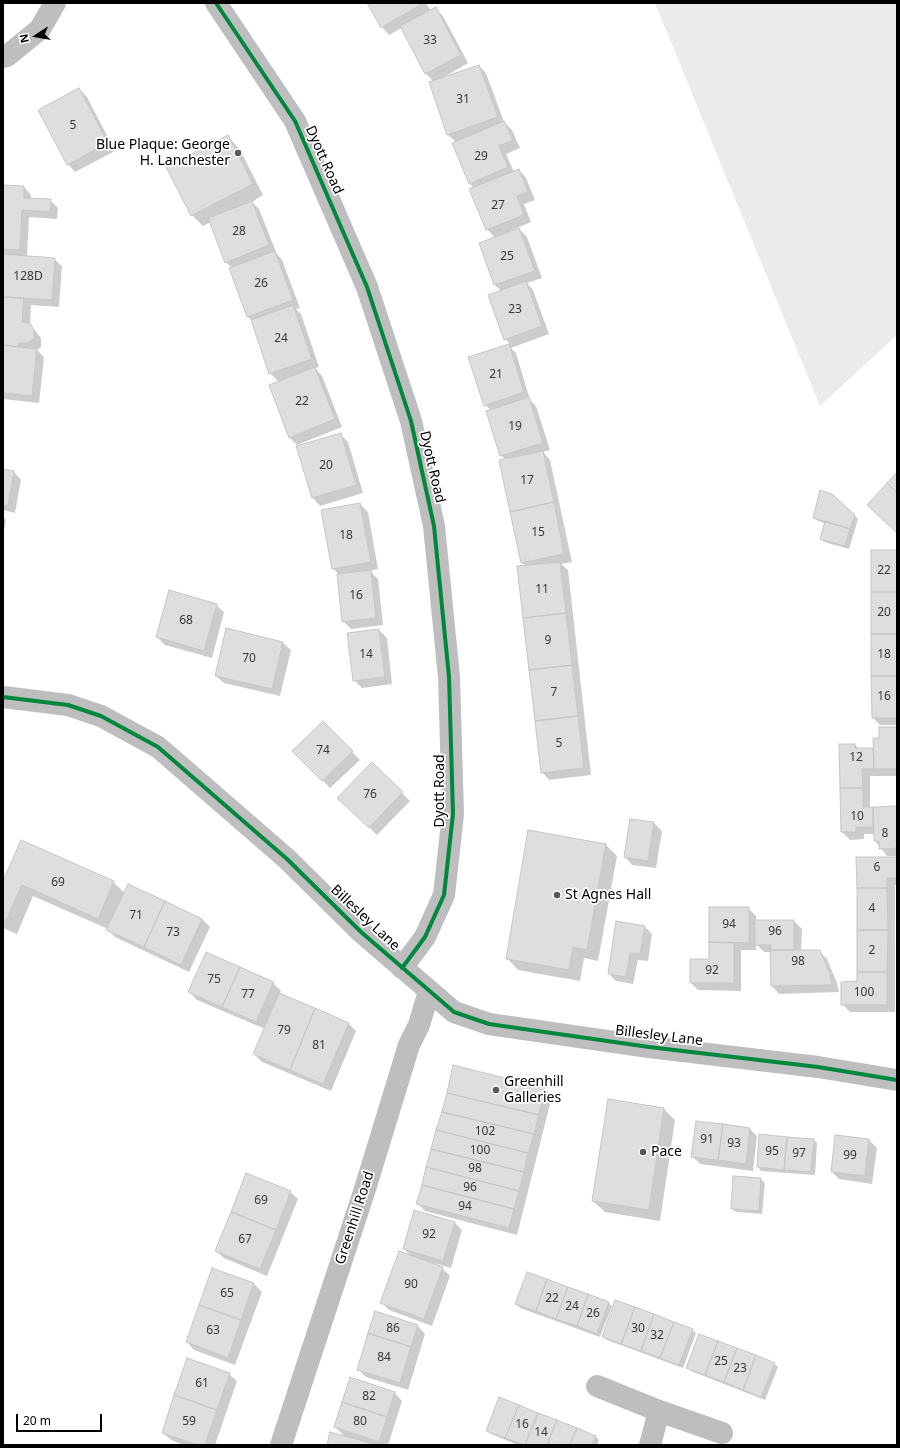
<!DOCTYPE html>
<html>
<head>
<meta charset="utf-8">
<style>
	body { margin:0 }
	#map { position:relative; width:900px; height:1448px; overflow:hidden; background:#fff; font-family:"Noto Sans",sans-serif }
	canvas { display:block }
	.frame { position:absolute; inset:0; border:4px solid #000; pointer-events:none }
	.north { position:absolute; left:16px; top:16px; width:40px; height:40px; -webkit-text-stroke:3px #fff; paint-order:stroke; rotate:258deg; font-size:11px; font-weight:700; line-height:16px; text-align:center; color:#000 }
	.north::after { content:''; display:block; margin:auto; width:14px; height:18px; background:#000; clip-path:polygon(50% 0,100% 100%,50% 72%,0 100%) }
	.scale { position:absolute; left:16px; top:1414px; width:86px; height:18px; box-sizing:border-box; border:2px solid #000; border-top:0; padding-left:5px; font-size:12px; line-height:14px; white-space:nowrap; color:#000; -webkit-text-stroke:3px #fff; paint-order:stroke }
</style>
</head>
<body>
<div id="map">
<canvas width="900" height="1448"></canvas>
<div class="frame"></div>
<div class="north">N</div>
<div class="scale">20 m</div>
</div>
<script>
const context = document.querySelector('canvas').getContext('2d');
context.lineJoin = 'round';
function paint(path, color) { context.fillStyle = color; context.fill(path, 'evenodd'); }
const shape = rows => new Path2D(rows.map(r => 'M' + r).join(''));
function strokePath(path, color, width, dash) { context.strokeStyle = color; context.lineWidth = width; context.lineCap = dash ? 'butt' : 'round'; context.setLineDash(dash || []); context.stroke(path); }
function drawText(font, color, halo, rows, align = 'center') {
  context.font = font + ' "Noto Sans",sans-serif'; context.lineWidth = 3.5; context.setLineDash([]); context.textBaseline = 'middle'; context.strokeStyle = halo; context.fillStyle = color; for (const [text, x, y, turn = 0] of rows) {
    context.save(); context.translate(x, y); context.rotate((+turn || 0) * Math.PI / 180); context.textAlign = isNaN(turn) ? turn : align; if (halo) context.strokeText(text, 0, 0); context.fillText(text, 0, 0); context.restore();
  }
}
paint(shape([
	[655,3,897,3,897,335,820,406]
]), '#ebebeb');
paint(shape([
	[368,3,426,3,431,11,436,9,443,16,468,63,439,80,479,66,486,73,504,122,512,130,520,148,506,154,514,172,519,170,526,178,535,200,524,204,531,222,510,231,511,233,519,229,527,237,542,278,527,283,533,290,549,334,511,348,516,353,530,400,536,406,550,450,543,452,550,460,572,562,561,564,568,570,591,775,549,780,542,772,526,566,522,563,506,460,501,455,491,410,485,405,469,358,510,344,505,339,501,291,495,285,480,244,495,238,487,229,474,188,470,184,456,142,448,135,430,83,434,82,426,74,402,28,389,35,382,27],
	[79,89,87,97,115,151,75,172,68,164],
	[228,137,239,148,263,195,252,202,259,209,277,254,282,260,300,308,296,309,301,314,319,367,315,368,322,376,342,427,297,445,289,437,279,382,270,373,253,322,248,317,230,269,232,268,226,262,211,222,203,226,192,215],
	[3,186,24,187,31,195,31,199,50,200,58,208,57,219,29,217,27,257,54,259,62,266,59,307,31,305,30,324,41,338,41,347,37,350,44,357,39,403,3,399],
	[340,434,348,442,363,493,320,506,313,498,298,447],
	[3,470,14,472,21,480,15,513,3,510],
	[360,504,368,512,378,569,370,571,378,579,383,625,351,629,343,621,339,575,333,568],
	[854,515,858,519,849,549,824,542,821,539,825,523,818,521,814,518],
	[3,517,6,520,3,536],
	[897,551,897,725,880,725,872,717],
	[216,605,224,612,212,658,165,645,157,637],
	[227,630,283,643,291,650,280,696,224,683,216,676],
	[379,630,387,638,392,684,362,688,354,680],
	[323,722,360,760,330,788,294,751],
	[897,728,897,776,870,776,870,808,897,807,897,856,887,856,875,841,874,834,864,834,864,839,850,840,842,832,840,745,855,745,859,749,874,749,880,739],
	[372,763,410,801,377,835,339,798],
	[630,820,654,823,662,831,656,868,632,865,625,857],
	[605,844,617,856,598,961,584,958,580,981,518,970,507,958],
	[857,858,897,858,897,885,895,885,895,1012,850,1012,842,1004,858,982],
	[113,882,125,893,128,885,202,919,210,927,189,972,115,937,108,929,33,896,17,934,3,928,3,883],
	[710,908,748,908,756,916,756,921,794,921,802,929,801,951,819,951,827,959,837,983,839,992,779,994,772,986,772,952,764,952,756,944,756,950,741,950,741,991,698,990,691,983,710,960],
	[644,926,652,934,648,961,638,960,633,984,616,981,609,974],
	[273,983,281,991,280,994,349,1024,356,1031,331,1091,262,1062,254,1054,265,1029,197,1000,189,992],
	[454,1067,544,1089,552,1096,517,1235,425,1211,417,1203],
	[664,1109,675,1120,660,1221,605,1212,593,1201],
	[750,1129,757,1136,753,1171,700,1164,692,1156],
	[836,1136,869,1140,877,1148,872,1184,839,1179,832,1172],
	[814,1140,817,1143,815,1175,761,1171,758,1167],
	[734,1177,761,1179,765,1183,762,1214,736,1212,732,1208],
	[290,1192,298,1199,267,1276,224,1258,216,1251],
	[454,1222,462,1230,451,1268,430,1262,430,1263,442,1268,450,1276,432,1326,389,1310,381,1302,412,1257,404,1249],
	[213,1269,254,1284,262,1292,235,1365,194,1350,187,1342],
	[608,1302,612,1306,600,1337,520,1308,516,1304],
	[375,1312,418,1326,425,1334,408,1390,366,1377,358,1369],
	[692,1330,696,1333,683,1368,607,1340,603,1336],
	[774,1364,778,1367,765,1400,691,1371,688,1368],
	[229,1374,237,1381,215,1445,184,1445,171,1440,163,1433],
	[351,1379,395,1393,402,1401,388,1445,328,1445,345,1437,335,1427],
	[487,1430,595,1436,599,1440,597,1445,518,1445,491,1434]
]), '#0003');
const building = shape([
	[367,3,423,3,381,28,367,3],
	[436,7,461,55,425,74,400,26,436,7],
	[479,65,498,117,447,135,429,82,479,65],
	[79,88,108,143,67,165,38,110,79,88],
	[504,121,513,140,499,146,508,167,469,184,452,143,504,121],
	[228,135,253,184,191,216,166,167,228,135],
	[519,169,528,192,517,196,524,215,486,230,469,189,519,169],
	[3,185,24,186,24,198,51,199,50,212,22,210,20,250,3,249,3,185],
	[252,201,269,245,225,263,208,218,252,201],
	[519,228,535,271,494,285,479,243,519,228],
	[275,251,293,300,247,317,229,268,275,251],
	[3,254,55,258,52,300,3,297,3,254],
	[526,281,542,326,504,340,488,295,526,281],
	[3,297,24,298,22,322,30,323,34,330,34,339,27,343,19,343,19,347,3,345,3,297],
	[293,305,312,359,269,374,251,320,293,305],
	[509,344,524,392,484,406,468,357,509,344],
	[3,345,37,349,32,396,3,393,3,345],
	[315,367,335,419,289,438,269,385,315,367],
	[529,397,543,443,500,456,486,411,529,397],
	[341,433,356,485,312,498,296,446,341,433],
	[543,451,554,502,510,512,499,460,543,451],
	[3,469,14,471,8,506,3,505,3,469],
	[897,472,897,493,887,483,897,472],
	[887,483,897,493,897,533,867,505,887,483],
	[820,490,832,494,855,515,850,529,813,518,820,490],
	[554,502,564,554,521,563,510,512,554,502],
	[360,503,371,562,332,569,321,510,360,503],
	[825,521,850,529,845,546,820,539,825,521],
	[871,550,897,550,897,592,871,592,871,550],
	[560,562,566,613,523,618,517,566,560,562],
	[371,570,376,618,342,622,337,574,371,570],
	[169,590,217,604,204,651,156,637,169,590],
	[871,592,897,592,897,634,871,634,871,592],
	[566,613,572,665,529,670,523,618,566,613],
	[226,628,283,642,272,689,215,676,226,628],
	[379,629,385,677,353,681,347,633,379,629],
	[871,634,897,634,897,676,871,676,871,634],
	[572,665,578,716,535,721,529,670,572,665],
	[871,676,897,676,897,718,872,718,871,676],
	[578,716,584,768,541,773,535,721,578,716],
	[323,721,353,751,322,781,292,751,323,721],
	[879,727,897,727,897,769,874,769,873,738,879,738,879,727],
	[839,744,855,744,855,748,873,748,874,769,862,769,863,788,840,788,839,744],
	[372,762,403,792,369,828,337,798,372,762],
	[840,788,863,788,863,807,873,807,873,827,856,827,856,832,841,832,840,788],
	[897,806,897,848,879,849,879,841,874,841,873,807,897,806],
	[630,819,654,822,648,861,624,857,630,819],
	[528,830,606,844,587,950,573,947,569,970,506,959,528,830],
	[21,840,114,881,98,919,22,885,5,923,3,922,3,881,21,840],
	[856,857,897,857,897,878,887,878,887,888,857,888,856,857],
	[128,884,165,901,144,947,106,930,128,884],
	[857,888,887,888,888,930,857,930,857,888],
	[165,901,202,919,181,965,144,947,165,901],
	[709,907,749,907,749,943,709,942,709,907],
	[755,920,794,920,794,950,770,950,771,945,755,945,755,920],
	[616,921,645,926,640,954,630,953,626,977,608,974,616,921],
	[857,930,888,930,887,972,857,972,857,930],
	[709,942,734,943,734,983,690,983,690,959,709,959,709,942],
	[770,950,820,950,830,974,832,985,771,986,770,950],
	[206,952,240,967,222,1007,188,992,206,952],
	[240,967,274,982,256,1022,222,1007,240,967],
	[857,972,887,972,887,1005,841,1005,841,982,857,981,857,972],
	[279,993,315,1008,290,1070,253,1054,279,993],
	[315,1008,349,1023,323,1084,290,1070,315,1008],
	[453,1065,545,1088,539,1115,447,1093,453,1065],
	[447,1093,539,1115,534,1134,442,1112,447,1093],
	[608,1099,664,1108,649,1210,592,1201,608,1099],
	[442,1112,534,1134,528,1153,436,1130,442,1112],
	[696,1121,723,1124,718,1160,691,1157,696,1121],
	[723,1124,750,1128,746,1164,718,1160,723,1124],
	[436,1130,528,1153,524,1172,431,1149,436,1130],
	[759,1134,787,1137,784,1170,757,1167,759,1134],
	[835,1135,869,1139,865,1176,831,1172,835,1135],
	[787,1137,814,1139,811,1172,784,1170,787,1137],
	[431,1149,524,1172,519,1191,426,1167,431,1149],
	[426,1167,519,1191,514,1209,422,1185,426,1167],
	[246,1173,291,1191,276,1230,231,1212,246,1173],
	[733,1176,761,1178,759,1211,731,1209,733,1176],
	[422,1185,514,1209,509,1228,416,1204,422,1185],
	[414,1210,455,1222,443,1261,403,1249,414,1210],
	[231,1212,276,1230,260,1269,215,1251,231,1212],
	[399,1251,443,1267,424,1319,380,1303,399,1251],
	[212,1268,254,1283,241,1320,199,1305,212,1268],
	[527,1272,547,1279,536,1311,515,1304,527,1272],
	[547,1279,568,1287,556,1319,536,1311,547,1279],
	[568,1287,588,1294,577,1326,556,1319,568,1287],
	[588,1294,609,1302,597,1334,577,1326,588,1294],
	[615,1300,635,1307,621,1344,602,1337,615,1300],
	[199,1305,241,1320,228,1358,186,1342,199,1305],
	[635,1307,654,1314,641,1351,621,1344,635,1307],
	[375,1311,418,1325,411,1347,368,1333,375,1311],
	[654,1314,674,1322,660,1358,641,1351,654,1314],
	[674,1322,693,1329,679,1365,660,1358,674,1322],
	[368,1333,411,1347,400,1383,357,1370,368,1333],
	[699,1334,718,1341,705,1375,686,1368,699,1334],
	[718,1341,737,1348,724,1382,705,1375,718,1341],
	[737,1348,756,1355,743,1390,724,1382,737,1348],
	[756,1355,775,1363,761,1397,743,1390,756,1355],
	[187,1358,230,1373,217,1410,174,1395,187,1358],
	[350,1377,395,1392,387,1417,342,1402,350,1377],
	[174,1395,217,1410,205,1445,197,1445,162,1433,174,1395],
	[499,1397,519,1405,505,1438,486,1431,499,1397],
	[342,1402,387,1417,379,1442,334,1427,342,1402],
	[519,1405,538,1413,525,1445,505,1438,519,1405],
	[538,1413,557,1420,547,1445,525,1445,538,1413],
	[557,1420,577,1428,570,1445,547,1445,557,1420],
	[577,1428,596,1436,592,1445,570,1445,577,1428],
	[330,1432,371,1443,370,1445,327,1445,330,1432]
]);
paint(building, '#dedede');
strokePath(building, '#c6c6c6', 1);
strokePath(shape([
	[216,3,295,121,367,287,411,421,434,526,449,677,453,814,444,895,425,937,402,968],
	[3,57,7,56,40,29,55,3],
	[3,697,68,705,101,716,158,747,287,859,361,932,454,1012,489,1024,649,1047,818,1067,897,1080],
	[597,1386,659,1411,722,1433],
	[281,1445,365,1189,409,1045,419,1025,429,991],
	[650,1445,659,1411]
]), '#bebebe', 22);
strokePath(shape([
	[216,3,295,121,367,287,411,421,434,526,449,677,453,814,444,895,425,937,402,968],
	[3,697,68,705,101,716,158,747,287,859,361,932,454,1012,489,1024,649,1047,818,1067,897,1080]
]), '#00873e', 4);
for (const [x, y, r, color] of [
	[238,153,4,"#595959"],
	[557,895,4,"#595959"],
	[496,1090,4,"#595959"],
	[643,1152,4,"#595959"]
]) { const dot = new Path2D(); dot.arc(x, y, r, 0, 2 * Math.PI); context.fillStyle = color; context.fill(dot); strokePath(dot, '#fff', 1.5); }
drawText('12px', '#383838', null, [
	["33",430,41],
	["31",463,100],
	["5",73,126],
	["29",481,157],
	["27",498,206],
	["28",239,232],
	["25",507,257],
	["128D",28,277],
	["26",261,284],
	["23",515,310],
	["24",281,339],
	["21",496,375],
	["22",302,402],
	["19",515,427],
	["20",326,466],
	["17",527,481],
	["15",538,533],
	["18",346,536],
	["22",884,571],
	["11",542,590],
	["16",356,596],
	["20",884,613],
	["68",186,621],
	["9",548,641],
	["14",366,655],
	["18",884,655],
	["70",249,659],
	["7",554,693],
	["16",884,697],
	["5",559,744],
	["74",323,751],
	["12",856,758],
	["76",370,795],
	["10",857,817],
	["8",885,834],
	["6",877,868],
	["69",58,883],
	["4",872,909],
	["71",136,916],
	["94",729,925],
	["96",775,932],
	["73",173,933],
	["2",872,951],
	["98",798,962],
	["92",712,971],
	["75",214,980],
	["100",864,993],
	["77",248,995],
	["79",284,1031],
	["81",319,1046],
	["102",485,1132],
	["91",707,1140],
	["93",734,1144],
	["100",480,1151],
	["95",772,1152],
	["97",799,1154],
	["99",850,1156],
	["98",475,1169],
	["96",470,1188],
	["69",261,1201],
	["94",465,1207],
	["92",429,1235],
	["67",245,1240],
	["90",411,1285],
	["65",227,1294],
	["22",552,1299],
	["24",572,1307],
	["26",593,1314],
	["86",393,1329],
	["30",638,1329],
	["63",213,1331],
	["32",657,1336],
	["84",384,1358],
	["25",721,1362],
	["23",740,1369],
	["61",202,1384],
	["82",369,1397],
	["59",189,1422],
	["80",360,1422],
	["16",522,1425],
	["14",541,1433]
]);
drawText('14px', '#000', '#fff', [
	["Blue Plaque: George",230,145,"right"],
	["H. Lanchester",230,161,"right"],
	["St Agnes Hall",565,895],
	["Greenhill",504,1082],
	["Galleries",504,1098],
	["Pace",651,1152]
], 'left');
drawText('14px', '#000', '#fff', [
	["Dyott Road",324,160,66],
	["Dyott Road",432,467,77],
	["Dyott Road",440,791,-90],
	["Billesley Lane",365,918,43],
	["Billesley Lane",659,1036,7],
	["Greenhill Road",355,1218,-72]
]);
</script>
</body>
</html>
